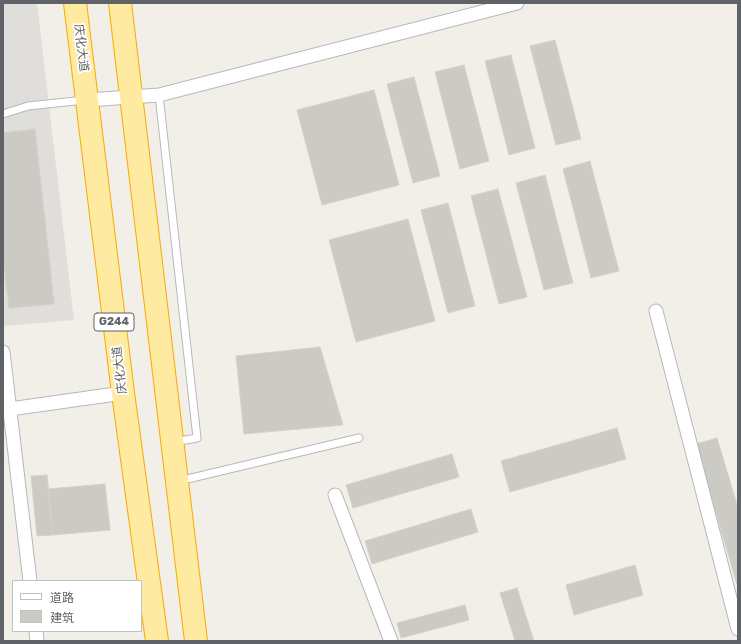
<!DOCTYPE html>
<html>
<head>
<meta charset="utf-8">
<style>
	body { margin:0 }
	#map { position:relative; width:741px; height:644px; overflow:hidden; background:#f1efe8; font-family:Rubik,"Noto Sans SC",sans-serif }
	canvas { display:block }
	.frame { position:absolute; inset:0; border:4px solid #5f6368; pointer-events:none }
	.legend { position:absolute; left:12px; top:580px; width:130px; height:52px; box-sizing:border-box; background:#fff; border:1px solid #bfc1c3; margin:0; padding:5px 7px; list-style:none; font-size:12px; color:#5f6368 }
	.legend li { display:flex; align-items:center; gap:8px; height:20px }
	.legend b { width:20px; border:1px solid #bfc1c3 }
</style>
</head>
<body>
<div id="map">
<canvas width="741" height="644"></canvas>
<div class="frame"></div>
<ul class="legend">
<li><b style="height:5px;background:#fff"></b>道路</li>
<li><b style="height:11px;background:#cccac5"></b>建筑</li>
</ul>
</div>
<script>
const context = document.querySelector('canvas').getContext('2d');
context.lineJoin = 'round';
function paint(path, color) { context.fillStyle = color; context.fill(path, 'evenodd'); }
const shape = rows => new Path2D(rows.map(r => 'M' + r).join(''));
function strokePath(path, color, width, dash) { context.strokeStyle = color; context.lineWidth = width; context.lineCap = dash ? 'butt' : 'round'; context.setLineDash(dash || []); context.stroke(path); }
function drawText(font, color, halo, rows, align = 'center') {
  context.font = font + ' Rubik,"Noto Sans SC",sans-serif'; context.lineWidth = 3.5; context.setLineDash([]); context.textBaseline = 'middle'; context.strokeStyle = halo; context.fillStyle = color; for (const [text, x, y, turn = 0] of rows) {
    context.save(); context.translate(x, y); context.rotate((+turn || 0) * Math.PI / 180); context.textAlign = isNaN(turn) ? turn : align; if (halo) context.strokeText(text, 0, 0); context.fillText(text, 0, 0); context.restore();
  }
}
paint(shape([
	[3,3,37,3,74,320,3,326]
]), '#e0deda');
const building = shape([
	[555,40,581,139,556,145,530,46,555,40],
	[511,55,535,148,509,155,485,61,511,55],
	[464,65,489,161,460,169,435,72,464,65],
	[414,77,440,176,413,183,387,84,414,77],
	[374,90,399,185,322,205,297,110,374,90],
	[35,129,54,304,9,308,3,256,3,133,35,129],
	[590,161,619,271,591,278,563,169,590,161],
	[545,175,573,283,544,290,516,183,545,175],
	[498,189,527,297,499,304,471,196,498,189],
	[448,203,475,306,448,313,421,210,448,203],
	[408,219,435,321,356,342,329,240,408,219],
	[320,347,343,425,244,434,236,356,320,347],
	[617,428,626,459,510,492,501,461,617,428],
	[717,438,738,508,738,588,696,444,717,438],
	[452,454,459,477,353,508,346,485,452,454],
	[47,475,53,535,37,536,31,476,47,475],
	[105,484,110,530,53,535,48,489,105,484],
	[471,509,478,532,372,564,365,541,471,509],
	[635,565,643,595,574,615,566,585,635,565],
	[517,588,534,641,515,641,500,593,517,588],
	[465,605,469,620,401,638,397,623,465,605]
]);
paint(building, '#cccac5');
strokePath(building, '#d6d1c6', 1);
const service = shape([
	[159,95,197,438,174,442],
	[3,114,28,106,85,100],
	[179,481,359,438]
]);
const minor = shape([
	[88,100,159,95,517,3],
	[656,311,738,629],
	[3,352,30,581],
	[3,410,123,393],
	[335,495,391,641],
	[36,631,37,641]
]);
const trunk = shape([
	[75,3,123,393,157,641],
	[120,3,196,641]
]);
strokePath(service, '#b5b8bc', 9);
strokePath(minor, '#b5b8bc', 15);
strokePath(trunk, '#f9ab00', 24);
strokePath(service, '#fff', 7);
strokePath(minor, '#fff', 13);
strokePath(trunk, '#feeaa1', 22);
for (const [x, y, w] of [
	[114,322,40]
]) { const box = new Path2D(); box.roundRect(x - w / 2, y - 9, w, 18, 3); context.fillStyle = '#fff'; context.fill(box); strokePath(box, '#5f6368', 1); }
drawText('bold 11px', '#5f6368', null, [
	["G244",114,322]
]);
drawText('12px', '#5f6368', '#fff', [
	["庆化大道",81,48,83],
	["庆化大道",120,370,-97]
]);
</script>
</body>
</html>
